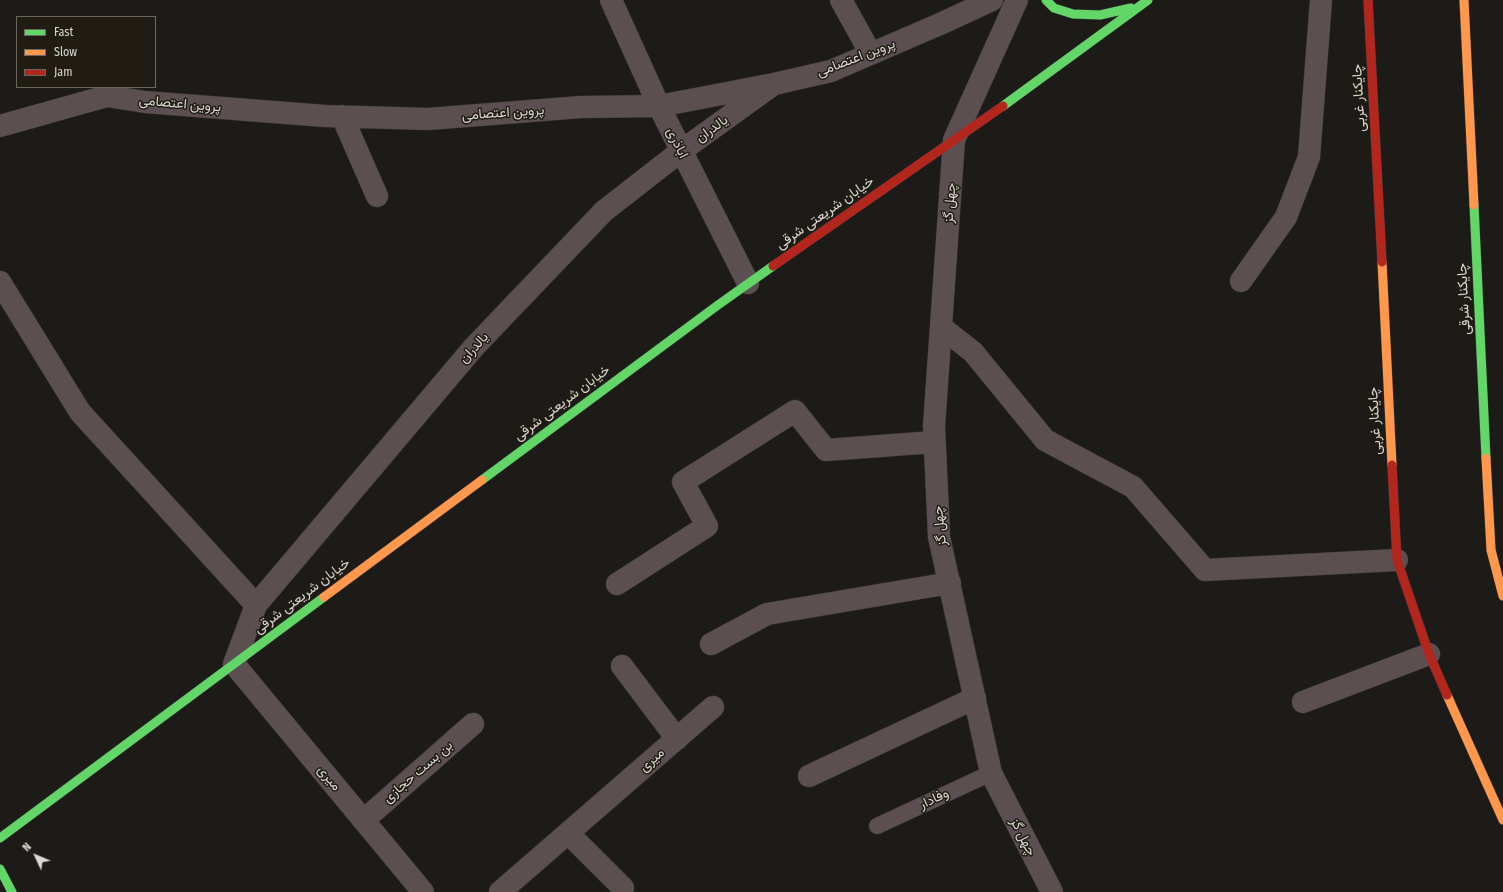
<!DOCTYPE html>
<html>
<head>
<meta charset="utf-8">
<style>
	body { margin:0 }
	#map { position:relative; width:1503px; height:892px; overflow:hidden; background:#1d1b17; font-family:"Fira Sans Condensed",sans-serif }
	canvas { display:block }
	.legend { position:absolute; left:16px; top:16px; width:140px; height:72px; box-sizing:border-box; background:#201c14; border:1px solid #6a6760; margin:0; padding:5px 7px; list-style:none; font-size:12px; color:#dad8d2 }
	.legend li { display:flex; align-items:center; gap:8px; height:20px }
	.legend b { width:20px; border:1px solid #6a6760 }
	.north { position:absolute; left:16px; top:836px; width:40px; height:40px; -webkit-text-stroke:3px #201c14; paint-order:stroke; rotate:314deg; font-size:11px; font-weight:700; line-height:16px; text-align:center; color:#dad8d2 }
	.north::after { content:''; display:block; margin:auto; width:14px; height:18px; background:#dad8d2; clip-path:polygon(50% 0,100% 100%,50% 72%,0 100%) }
</style>
</head>
<body>
<div id="map">
<canvas width="1503" height="892"></canvas>
<ul class="legend">
<li><b style="height:5px;background:#63d668"></b>Fast</li>
<li><b style="height:5px;background:#ff974d"></b>Slow</li>
<li><b style="height:5px;background:#b3261e"></b>Jam</li>
</ul>
<div class="north">N</div>
</div>
<script>
const context = document.querySelector('canvas').getContext('2d');
context.lineJoin = 'round';
const shape = rows => new Path2D(rows.map(r => 'M' + r).join(''));
function strokePath(path, color, width, dash) { context.strokeStyle = color; context.lineWidth = width; context.lineCap = dash ? 'butt' : 'round'; context.setLineDash(dash || []); context.stroke(path); }
function drawText(font, color, halo, rows, align = 'center') {
  context.font = font + ' "Fira Sans Condensed",Vazirmatn,sans-serif'; context.lineWidth = 3; context.setLineDash([]); context.textBaseline = 'middle'; context.strokeStyle = halo; context.fillStyle = color; for (const [text, x, y, turn = 0] of rows) {
    context.save(); context.translate(x, y); context.rotate((+turn || 0) * Math.PI / 180); context.textAlign = isNaN(turn) ? turn : align; if (halo) context.strokeText(text, 0, 0); context.fillText(text, 0, 0); context.restore();
  }
}
const lane = shape([
	[877,826,991,773]
]);
const street = shape([
	[611,0,659,106,748,283],
	[841,0,871,54],
	[1017,0,954,140,934,426,939,537,991,773,1052,892],
	[342,116,377,196],
	[0,126,107,96,145,102,325,116,428,119,581,107,659,106,774,84,831,71,940,24,992,0],
	[1241,281,1286,217,1309,157,1321,0],
	[0,282,80,412,256,605],
	[941,327,973,352,1045,440,1133,487,1205,570,1397,560],
	[617,584,707,526,683,482,795,411,826,450,934,442],
	[711,644,767,614,950,583],
	[622,666,677,739],
	[1303,702,1429,654],
	[809,776,975,698],
	[364,820,473,724],
	[568,833,623,888],
	[423,892,234,664,256,605,474,347,604,211,681,151,774,84],
	[500,892,713,707]
]);
const fast = shape([
	[1046,0,1054,8,1073,14,1100,15,1131,8],
	[1003,106,1148,0],
	[1474,205,1486,458],
	[482,480,718,305,773,266],
	[0,838,324,597],
	[0,869,12,892]
]);
const slow = shape([
	[1464,0,1474,205],
	[1382,262,1392,465],
	[1486,458,1491,550,1503,596],
	[324,597,482,480],
	[1447,695,1503,820]
]);
const jam = shape([
	[1368,0,1382,262],
	[773,266,1003,106],
	[1392,465,1397,560,1429,654,1447,695]
]);
strokePath(lane, '#373532', 17);
strokePath(street, '#373532', 23);
strokePath(fast, '#373532', 10);
strokePath(slow, '#373532', 10);
strokePath(jam, '#373532', 10);
strokePath(lane, '#5b4f51', 16);
strokePath(street, '#5b4f51', 22);
strokePath(fast, '#63d668', 9);
strokePath(slow, '#ff974d', 9);
strokePath(jam, '#b3261e', 9);
drawText('14px', '#dad8d2', '#201c14', [
	["پروین اعتصامی",856,58,-21],
	["چایکنار غربی",1359,98,-93],
	["پروین اعتصامی",180,104,5],
	["پروین اعتصامی",503,113,-4],
	["یالدران",712,129,-36],
	["اباذری",677,143,64],
	["چهل گز",950,203,-86],
	["خیابان شریعتی شرقی",825,213,-35],
	["چایکنار شرقی",1464,299,-93],
	["یالدران",474,348,-48],
	["خیابان شریعتی شرقی",562,403,-37],
	["چایکنار غربی",1375,421,-93],
	["چهل گز",940,526,-96],
	["خیابان شریعتی شرقی",302,596,-37],
	["میری",652,760,-41],
	["بن بست حجازی",418,772,-41],
	["میری",329,778,50],
	["وفادار",934,799,-25],
	["چهل گز",1023,837,63]
]);
</script>
</body>
</html>
